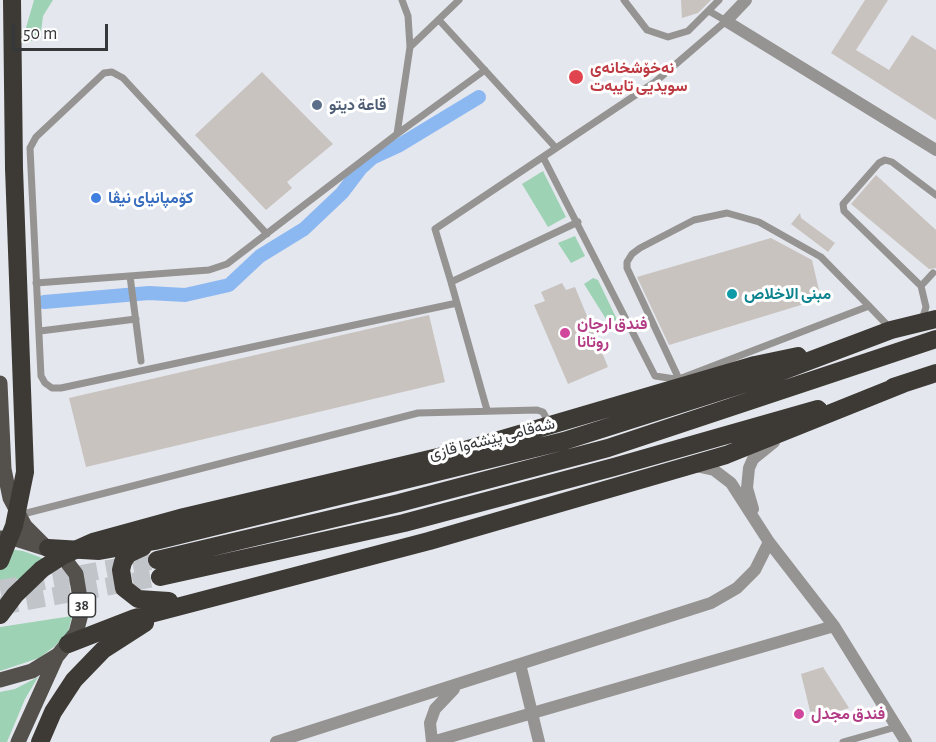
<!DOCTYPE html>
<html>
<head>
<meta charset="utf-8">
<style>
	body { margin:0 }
	#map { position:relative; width:936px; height:742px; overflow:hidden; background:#e4e7ed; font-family:"Alegreya Sans",sans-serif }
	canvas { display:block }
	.scale { position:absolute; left:12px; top:24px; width:96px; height:27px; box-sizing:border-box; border:3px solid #363739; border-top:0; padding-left:8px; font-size:18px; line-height:21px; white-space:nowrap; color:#363739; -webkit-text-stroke:4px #fff; paint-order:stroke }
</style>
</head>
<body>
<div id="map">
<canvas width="936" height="742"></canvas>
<div class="scale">50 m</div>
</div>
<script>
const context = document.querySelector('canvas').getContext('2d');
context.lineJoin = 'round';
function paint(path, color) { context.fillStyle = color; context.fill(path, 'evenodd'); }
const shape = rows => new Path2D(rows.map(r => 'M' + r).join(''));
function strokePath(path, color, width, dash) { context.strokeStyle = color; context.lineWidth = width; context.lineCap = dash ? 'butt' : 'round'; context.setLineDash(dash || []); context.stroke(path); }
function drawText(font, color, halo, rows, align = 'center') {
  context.font = font + ' "Alegreya Sans",Vazirmatn,sans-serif'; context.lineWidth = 6; context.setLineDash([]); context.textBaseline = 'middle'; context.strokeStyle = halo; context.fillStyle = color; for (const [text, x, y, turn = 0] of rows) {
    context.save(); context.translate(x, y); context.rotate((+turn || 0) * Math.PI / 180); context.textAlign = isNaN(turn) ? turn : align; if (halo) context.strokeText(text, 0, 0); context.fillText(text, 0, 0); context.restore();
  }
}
paint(shape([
	[34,0,53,0,43,16,40,39,26,42,26,28],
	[543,171,566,217,548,227,522,184],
	[575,236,585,256,571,263,558,243],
	[593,278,598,280,623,332,616,335,584,284],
	[0,548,23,551,37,556,51,562,62,572,0,582],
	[72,616,68,632,55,646,39,658,0,671,0,627],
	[38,677,25,699,7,742,0,742,0,692,15,689]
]), '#9dd2b4');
strokePath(shape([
	[44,302,149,293,185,295,229,285,260,256,304,229,342,193,361,168,372,158,398,146,479,97]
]), '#8cb8f2', 14);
paint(shape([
	[681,0,711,0,698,13,682,18],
	[865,0,888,0,856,50,889,70,912,35,936,50,936,120,831,53],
	[262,72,333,144,287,182,292,188,266,210,195,135],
	[876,175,936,230,936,268,929,269,851,204],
	[800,213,801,218,835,243,828,252,791,224],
	[771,238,812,260,821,299,669,345,637,277],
	[562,283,566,290,575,287,608,367,568,384,534,305,545,301,541,292],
	[429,315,445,382,86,467,69,398],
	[823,667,849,708,812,719,801,674]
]), '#c8c3bf');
strokePath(shape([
	[0,589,157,560],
	[0,606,160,577]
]), '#c1c4c9', 18, [18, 9]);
strokePath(shape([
	[624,0,647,30,668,37,688,31,719,0],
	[439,20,556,148],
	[410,47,459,0],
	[397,134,410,47,408,16,402,0],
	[543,157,655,376,682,380],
	[267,234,123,78,112,72,104,73,36,137,30,148,41,376,45,383,52,388,61,388,457,303],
	[130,276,141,361],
	[451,282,435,229,655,82,726,21,709,11],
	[36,283,209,270,227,264,397,134,485,70],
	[921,286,933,273],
	[869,306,679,379,627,268,627,262,632,254,640,248,694,220,727,213,759,222,821,257,869,306,890,328],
	[922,320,926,307,921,286,844,211,843,204,879,163,885,160,892,162,936,195],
	[40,331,136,319],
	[487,410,451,282,578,222],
	[19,515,418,413,537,410,543,412,549,423],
	[843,742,896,727]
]), '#969492', 7);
strokePath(shape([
	[746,0,726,21,936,150],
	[696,466,714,470,731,483,769,542,834,626,906,742],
	[753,509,747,488,749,468,753,459,774,442],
	[520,664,539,742],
	[276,742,711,603,737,588,755,570,769,542],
	[432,742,834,626],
	[432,742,430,723,435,709,454,689]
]), '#969492', 12);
strokePath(shape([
	[0,383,4,469,10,498,25,526,45,546],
	[0,538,16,539,60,553,76,574,82,610,76,633,58,655,32,671,0,680],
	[18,742,56,658]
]), '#54514d', 15);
strokePath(shape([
	[12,0,14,168],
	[893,387,936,373],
	[455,453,755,365,798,356],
	[143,547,128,554,123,562,121,570,124,588,138,599,169,601],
	[48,548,99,551,155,541,564,441,769,376,891,330,936,319],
	[157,560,399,503,608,448,936,339],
	[160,577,404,523,614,467,818,409],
	[68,644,135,618,429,541,726,455,903,384],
	[40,742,53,712,74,680,103,650,145,623]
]), '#3d3a36', 18);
strokePath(shape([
	[0,561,14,526,25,472,14,168],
	[0,615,15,595,42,569,64,555,93,542,184,517,455,453]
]), '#3d3a36', 18);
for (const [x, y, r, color] of [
	[576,77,8,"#e0444e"],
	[317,105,6,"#5c6f8a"],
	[96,198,6,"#3f7fe0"],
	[732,294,6,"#0f9aa8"],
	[565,333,6,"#d1479c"],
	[799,714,6,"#d1479c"]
]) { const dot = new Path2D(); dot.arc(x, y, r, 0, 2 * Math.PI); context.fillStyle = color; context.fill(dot); strokePath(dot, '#fff', 2); }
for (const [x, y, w] of [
	[82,605,27]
]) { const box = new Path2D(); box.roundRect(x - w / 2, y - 12, w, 24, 4.5); context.fillStyle = '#fff'; context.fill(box); strokePath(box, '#363739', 1.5); }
drawText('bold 15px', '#363739', null, [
	["38",82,605]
]);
drawText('bold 16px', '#be3a42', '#fff', [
	["نەخۆشخانەی",590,68],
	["سویدیی تایبەت",590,86]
], 'left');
drawText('bold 16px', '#4e5e75', '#fff', [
	["قاعة ديتو",329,105]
], 'left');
drawText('bold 16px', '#366cbe', '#fff', [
	["کۆمپانیای نیڤا",108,198]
], 'left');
drawText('bold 16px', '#0d838f', '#fff', [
	["مبنى الاخلاص",744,294]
], 'left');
drawText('bold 16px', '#b23c85', '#fff', [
	["فندق ارجان",577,324],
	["روتانا",577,342],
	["فندق مجدل",811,714]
], 'left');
drawText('16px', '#363739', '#fff', [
	["شەقامی پێشەوا قازی",492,439,-14]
]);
</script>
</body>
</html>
